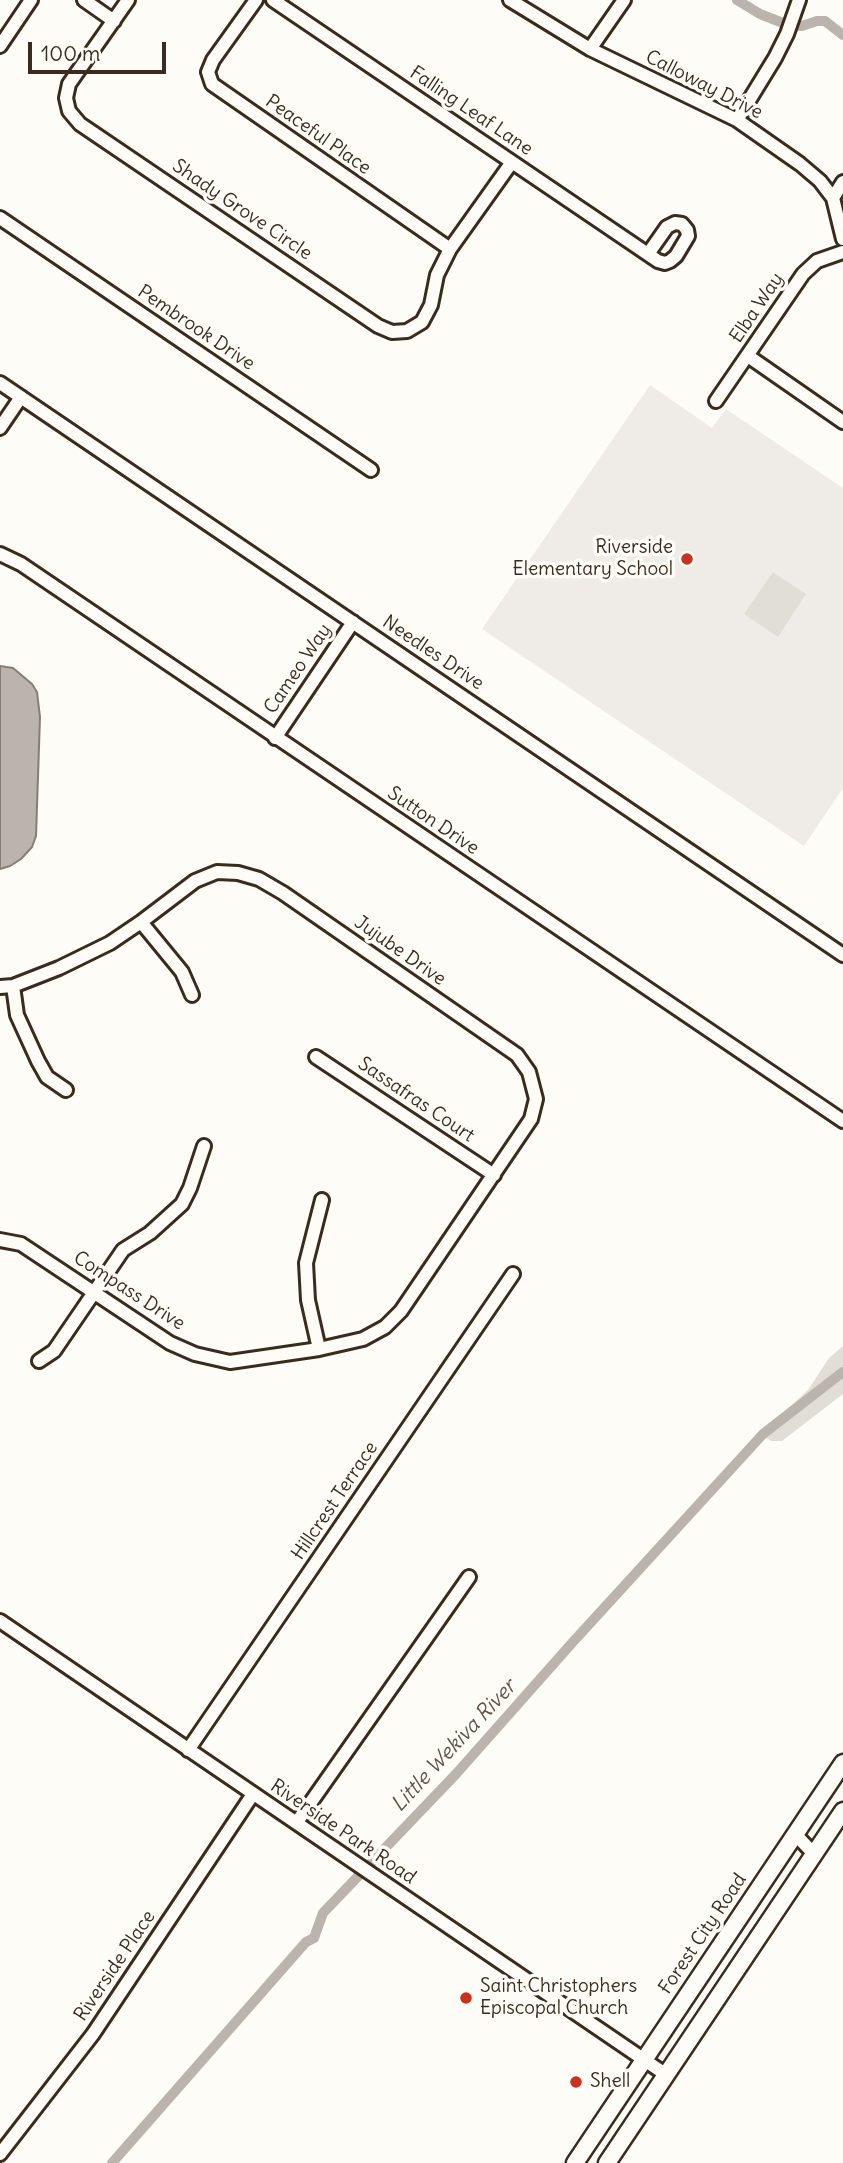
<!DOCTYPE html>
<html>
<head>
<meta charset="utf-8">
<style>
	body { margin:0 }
	#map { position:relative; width:843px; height:2163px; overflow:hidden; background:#fdfcf7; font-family:Delius,sans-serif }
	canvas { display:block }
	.scale { position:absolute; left:28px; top:42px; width:138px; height:32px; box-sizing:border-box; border:4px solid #3b2a1e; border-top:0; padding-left:9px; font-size:21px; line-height:24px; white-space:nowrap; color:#3b2a1e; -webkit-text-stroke:5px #fdfcf7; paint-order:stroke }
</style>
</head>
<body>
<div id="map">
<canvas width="843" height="2163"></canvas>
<div class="scale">100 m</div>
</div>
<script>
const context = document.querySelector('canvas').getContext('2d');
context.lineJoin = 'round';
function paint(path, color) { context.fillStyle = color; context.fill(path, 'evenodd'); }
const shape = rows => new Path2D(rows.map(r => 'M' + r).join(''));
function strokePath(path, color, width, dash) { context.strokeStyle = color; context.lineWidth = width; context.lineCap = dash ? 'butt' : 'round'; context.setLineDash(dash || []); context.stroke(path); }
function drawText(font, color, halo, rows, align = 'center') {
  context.font = font + ' Delius,sans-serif'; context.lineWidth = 7; context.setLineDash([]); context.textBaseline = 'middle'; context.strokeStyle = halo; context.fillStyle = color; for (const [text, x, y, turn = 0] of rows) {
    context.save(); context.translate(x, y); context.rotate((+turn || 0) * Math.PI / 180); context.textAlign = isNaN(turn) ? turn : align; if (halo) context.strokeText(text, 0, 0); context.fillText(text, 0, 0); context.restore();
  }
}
paint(shape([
	[650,385,712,428,726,409,843,488,843,788,804,846,482,629]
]), '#efece7');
paint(shape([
	[773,572,806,594,778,637,744,614],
	[843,1346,843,1394,782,1441,771,1441,765,1437,763,1434,774,1421,808,1390,829,1358]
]), '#e1ded7');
const water = shape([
	[0,666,13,668,32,684,37,692,40,717,36,836,32,847,21,859,10,866,0,869,0,666]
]);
paint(water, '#bbb4ad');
strokePath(water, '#887d74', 2);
strokePath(shape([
	[737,0,760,14,788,25,802,26,817,21,825,21,843,35],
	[112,2163,306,1942,314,1938,323,1913,456,1774,572,1643,763,1434,843,1372]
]), '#bbb4ad', 10);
const minor = shape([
	[84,0,114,21],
	[128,0,69,84,66,98,69,111,80,124,378,326,392,332,407,331,422,322,431,305,437,275,450,249,512,162],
	[256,0,213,60,208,72,212,84,450,249],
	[273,0,658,261,665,263,670,261,676,256,688,236,687,230,682,224,675,223,667,227,648,254],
	[510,0,590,49,737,120,800,164,820,181,833,198,843,239],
	[0,46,31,0],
	[590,49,624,0],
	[737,120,775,58,787,34,799,0],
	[833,198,843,182],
	[0,218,371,470],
	[748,356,843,422],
	[0,383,843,955],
	[716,401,803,274,817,261,843,252],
	[0,428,21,397],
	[0,554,21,564,843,1121],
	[275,738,353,622],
	[141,922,182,972,192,995],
	[13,986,17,1015,38,1061,47,1077,66,1090],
	[0,987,13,986,59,968,110,943,141,922,195,881,217,872,238,873,259,879,283,893,517,1055,529,1072,536,1099,531,1119,401,1311,385,1327,363,1339,319,1349,230,1362,195,1354,170,1343,21,1244,0,1240],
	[316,1057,494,1175],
	[319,1349,308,1300,306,1263,322,1200],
	[39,1361,54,1351,123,1250,150,1233,182,1204,190,1188,204,1146],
	[0,1621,665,2074],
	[188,1750,513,1274],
	[297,1822,469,1577],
	[795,1834,814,1854],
	[0,2154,93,2034,253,1794]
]);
const major = shape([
	[575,2163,843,1763],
	[607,2163,843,1811]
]);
strokePath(minor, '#3b2a1e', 18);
strokePath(major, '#3b2a1e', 21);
strokePath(minor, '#fdfcf7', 12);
strokePath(major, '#fdfcf7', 16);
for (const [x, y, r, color] of [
	[687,559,7,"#c8321e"],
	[466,1998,7,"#c8321e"],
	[576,2082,7,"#c8321e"]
]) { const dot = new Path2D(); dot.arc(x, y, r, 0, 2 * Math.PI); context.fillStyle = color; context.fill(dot); strokePath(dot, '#fdfcf7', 2.5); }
drawText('19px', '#3b2a1e', '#fdfcf7', [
	["Calloway Drive",704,85,27],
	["Falling Leaf Lane",471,111,34],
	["Peaceful Place",318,135,35],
	["Shady Grove Circle",242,210,34],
	["Elba Way",757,308,-56],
	["Pembrook Drive",196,328,34],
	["Needles Drive",433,653,34],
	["Cameo Way",298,669,-56],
	["Sutton Drive",433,821,34],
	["Jujube Drive",400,951,35],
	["Sassafras Court",416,1100,34],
	["Compass Drive",129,1291,33],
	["Hillcrest Terrace",335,1501,-56],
	["Riverside Park Road",343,1832,34],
	["Forest City Road",703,1934,-56],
	["Riverside Place",115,1966,-56]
]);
drawText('19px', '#3b2a1e', '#fdfcf7', [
	["Riverside",673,548,"right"],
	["Elementary School",673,570,"right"],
	["Saint Christophers",480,1987],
	["Episcopal Church",480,2009],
	["Shell",590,2082]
], 'left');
drawText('italic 21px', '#615349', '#fdfcf7', [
	["Little Wekiva River",454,1746,-47]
]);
</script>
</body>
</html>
